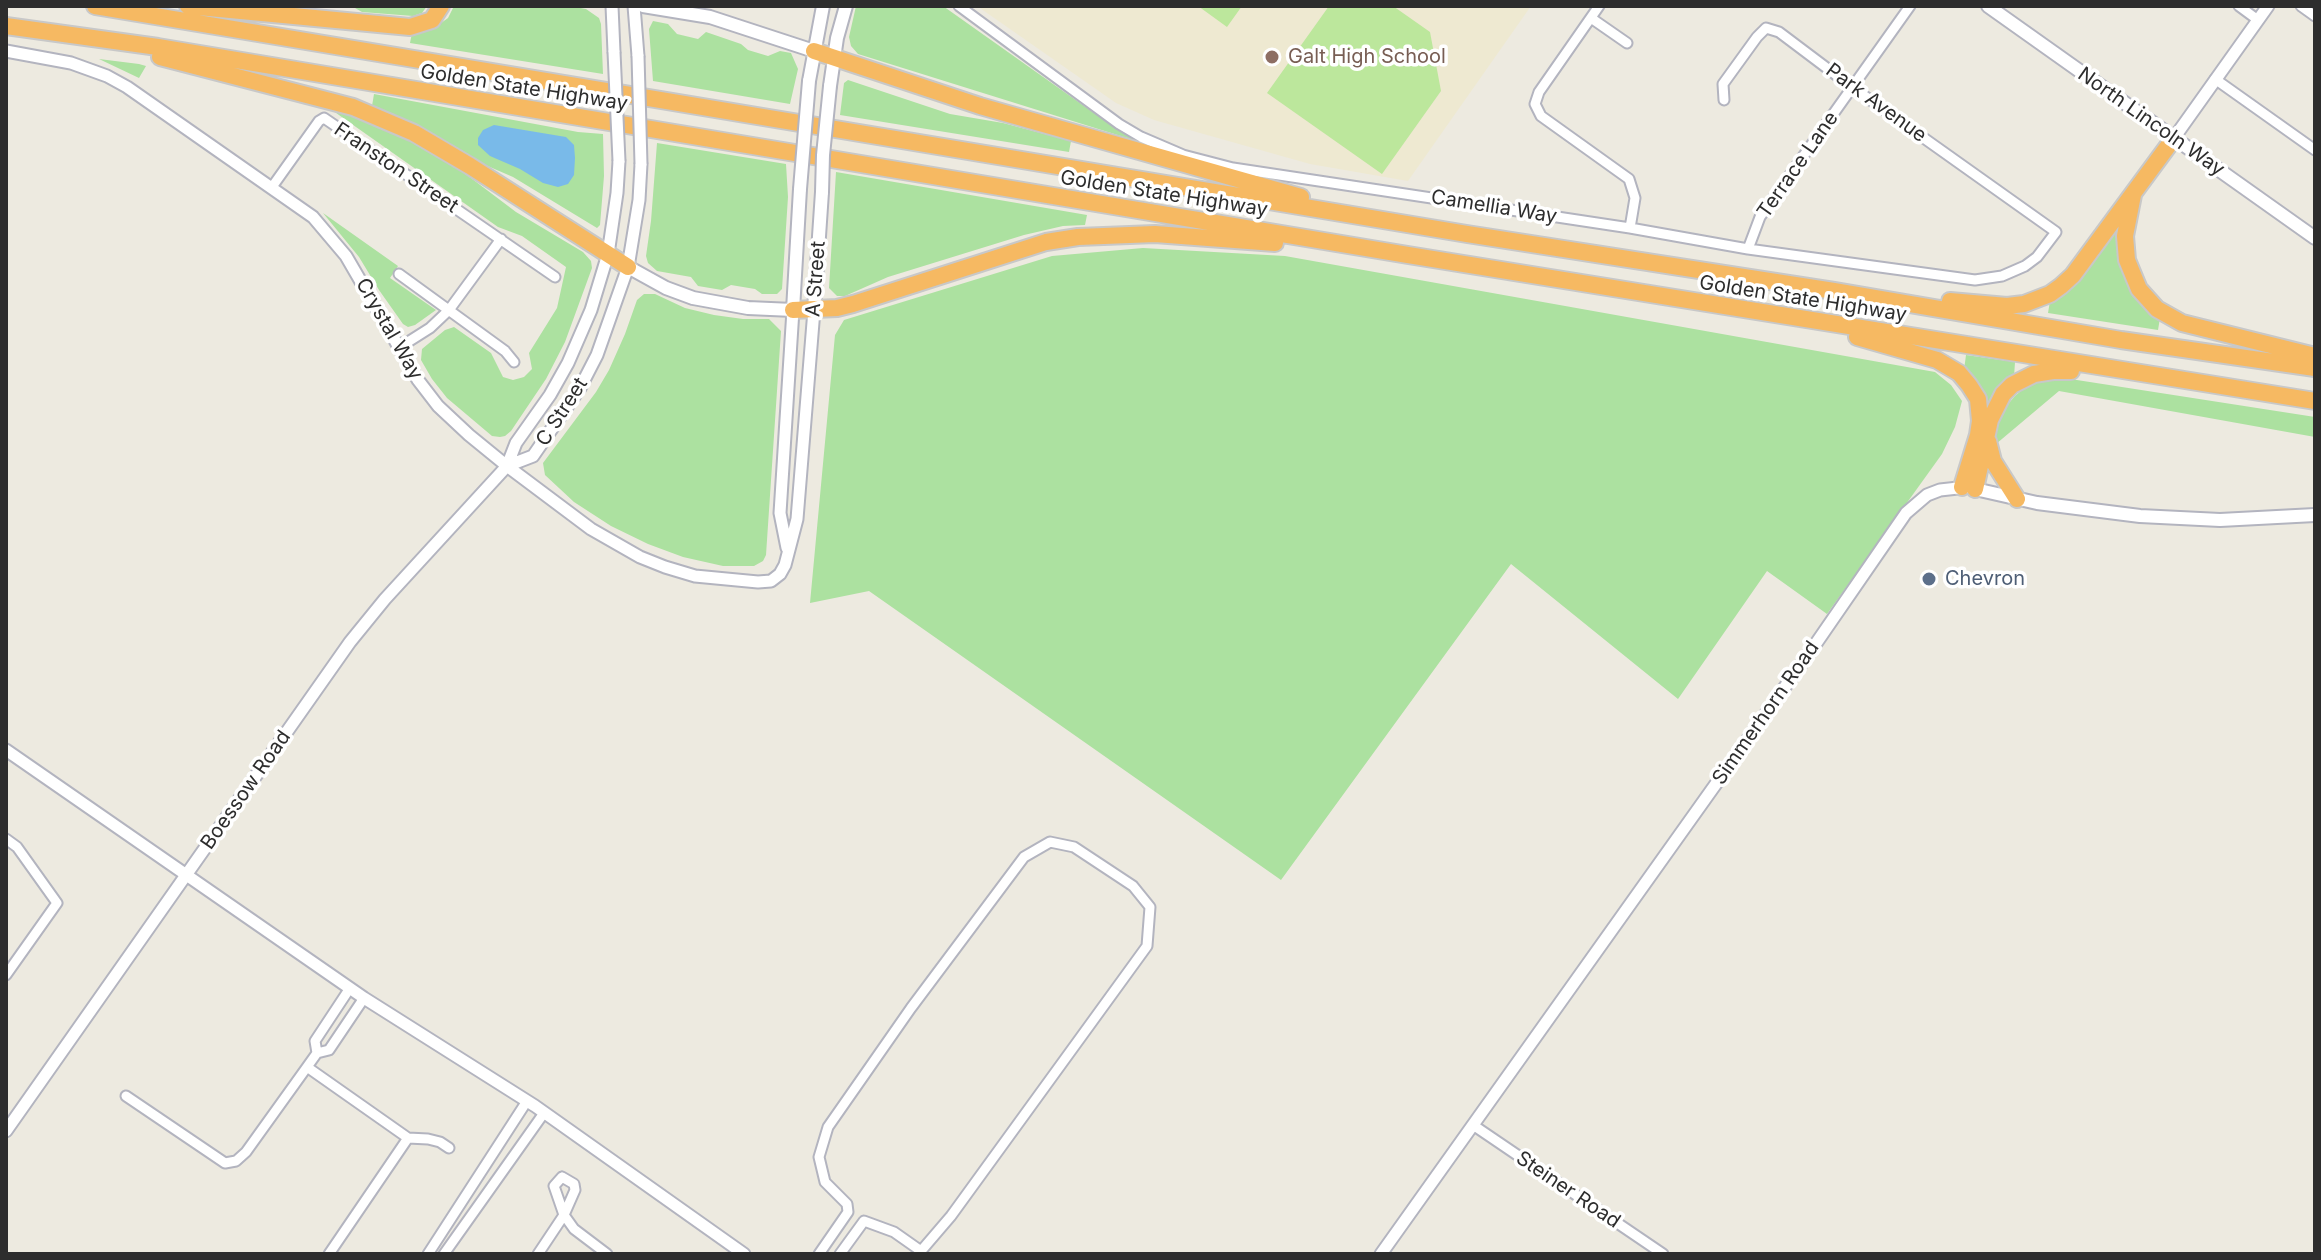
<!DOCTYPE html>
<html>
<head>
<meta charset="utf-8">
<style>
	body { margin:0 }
	#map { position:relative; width:2321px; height:1260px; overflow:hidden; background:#edeae0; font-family:Inter,sans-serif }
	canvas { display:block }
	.frame { position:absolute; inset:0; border:8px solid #2d2d2d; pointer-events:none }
</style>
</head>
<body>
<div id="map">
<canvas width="2321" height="1260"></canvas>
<div class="frame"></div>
</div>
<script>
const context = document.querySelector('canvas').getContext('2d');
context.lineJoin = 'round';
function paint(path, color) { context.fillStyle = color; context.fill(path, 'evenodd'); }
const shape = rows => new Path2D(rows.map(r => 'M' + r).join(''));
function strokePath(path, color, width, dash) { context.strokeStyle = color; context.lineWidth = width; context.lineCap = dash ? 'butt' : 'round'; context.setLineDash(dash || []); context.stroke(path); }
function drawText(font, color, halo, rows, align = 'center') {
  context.font = font + ' Inter,sans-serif'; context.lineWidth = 7; context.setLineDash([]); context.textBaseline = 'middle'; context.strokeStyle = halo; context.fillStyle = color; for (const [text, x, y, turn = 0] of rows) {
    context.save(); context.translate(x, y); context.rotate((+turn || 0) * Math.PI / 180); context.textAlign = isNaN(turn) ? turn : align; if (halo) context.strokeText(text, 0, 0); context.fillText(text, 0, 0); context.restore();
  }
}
paint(shape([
	[977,6,1531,6,1408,181,1310,164,1154,120,1116,103]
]), '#eee9d1');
paint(shape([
	[330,6,427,6,422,13,413,16,362,12,355,8],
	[454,6,570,6,586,9,599,18,601,24,603,74,410,43,412,33,437,26,448,18],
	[856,6,943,6,1094,113,1156,147,858,54,851,46,849,37],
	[653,21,668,24,677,34,698,39,706,32,741,44,748,50,768,56,780,51,791,53,798,69,790,104,653,81,649,29],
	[99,59,139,64,146,66,139,78],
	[848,80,950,114,1003,123,1071,141,1069,152,840,115,844,83],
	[374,94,578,132,603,134,604,176,600,225,597,228,513,177,476,161,414,124,372,106],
	[329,108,382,127,431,152,459,169,516,212,583,252,591,261,592,268,565,342,546,379,511,431,505,436,500,437,492,436,447,398,432,379,421,360,422,349,445,330,454,327,491,353,503,377,513,380,524,377,532,369,529,353,557,308,566,267,522,236,498,227],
	[657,143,786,164,788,197,782,289,777,294,762,294,755,289,731,285,722,290,698,286,691,277,657,271,648,263,646,256,651,221],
	[836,172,1087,215,1085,225,1063,226,1024,235,888,277,845,296,837,296,829,288],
	[323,213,398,266,390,278,436,310,415,325,408,327,403,324,379,290,359,257],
	[2123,215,2118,244,2122,269,2131,289,2160,318,2158,330,2048,313,2050,301],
	[1143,248,1285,256,1935,372,1951,385,1962,401,1955,427,1942,454,1827,614,1767,571,1678,699,1511,564,1281,880,869,591,810,603,835,335,844,320,1052,256],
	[644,294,655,294,685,308,714,315,743,319,769,319,781,331,766,555,763,561,754,566,723,566,683,557,648,544,611,526,574,502,545,475,543,463,596,392,609,370,625,334,637,300],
	[1966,355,2015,362,2014,377,1988,408,1985,408,1964,370],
	[2064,378,2315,417,2315,437,2059,391,1996,444,1995,427,2001,412,2015,396,2029,384,2044,379]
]), '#ace1a0');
paint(shape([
	[1198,6,1242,6,1227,27],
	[1329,6,1393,6,1430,32,1441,91,1382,174,1267,93]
]), '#bce79c');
paint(shape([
	[494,125,566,137,574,145,575,158,574,175,568,184,558,187,543,183,520,169,490,156,478,145,478,138,483,130]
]), '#79bae9');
const minor = shape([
	[959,6,1119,124,1141,137,1183,155,1233,168,1630,228,1748,249,1975,280,2002,276,2025,266,2037,257,2056,232,1852,87,1779,32,1766,28,1757,37,1723,84,1724,100],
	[1599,6,1539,92,1535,104,1541,116,1629,179,1635,198,1630,228],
	[2239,6,2258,20],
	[2301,6,2315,16],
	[1591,18,1627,43],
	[2215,79,2315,150],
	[272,187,319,121,324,118,555,277],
	[1748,249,1760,217,1910,6],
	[399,274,505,351,514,362],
	[400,347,430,328,449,310,501,239],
	[6,839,17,847,57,903,6,975],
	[317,1053,315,1041,350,988],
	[307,1067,317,1053,329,1050,364,998],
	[126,1096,225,1163,236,1161,246,1152,307,1067,408,1138,329,1254],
	[1473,1125,1663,1254],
	[408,1138,428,1139,440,1142,449,1148],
	[562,1177,574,1184,575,1190,564,1215,554,1186,562,1177],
	[428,1254,527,1101],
	[444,1254,544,1113],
	[538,1254,564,1215,574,1229,607,1254],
	[819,1254,848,1212,847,1204,825,1182,819,1157,828,1127,911,1008,1024,857,1050,842,1074,847,1133,886,1150,907,1147,946,951,1216,921,1251,894,1232,864,1221,840,1254]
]);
const tertiary = shape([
	[612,6,614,52],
	[634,6,638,56],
	[6,51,71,63,107,76,127,87,313,217,346,256,418,380,438,406,469,435,507,466,591,529,640,557,665,567,695,576,758,582,771,581,780,574,785,565,797,519,814,310],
	[2174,138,2268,6],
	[507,466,533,456,580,388,597,355,628,267,639,200,641,164],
	[787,548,780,513,793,310],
	[6,750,364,998,535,1106,744,1254],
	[6,1131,350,642,385,599,507,466,516,443,550,395,568,363,591,310,608,254,617,193,619,161],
	[1381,1254,1817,642,1906,513,1927,495,1940,490,1967,487]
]);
const secondary = shape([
	[643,6,710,17,814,51],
	[1988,6,2315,238],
	[809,81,823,6],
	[830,86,837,38,846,6],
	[628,267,666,288,693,298,748,308,793,310,800,189],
	[814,310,822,192],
	[1975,489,2037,503,2140,516,2220,520,2315,515]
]);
const motorway = shape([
	[95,6,1467,234,1834,291,2121,340,2315,368],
	[188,6,410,27,432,20,441,6],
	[6,26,158,47,1408,255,2315,401],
	[814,51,980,106,1301,197],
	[160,57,353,107,414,133,470,166,628,267],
	[2133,195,2125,236,2127,260,2139,289,2157,309,2182,323,2315,356],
	[1950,301,2007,306,2024,304,2050,294,2061,286,2073,275,2174,138],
	[793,310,837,308,853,304,1046,242,1078,237,1155,234,1275,243],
	[1857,337,1937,360,1959,373,1969,385,1978,399,1980,421,1978,435,1962,487],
	[1988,441,1993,461,2017,499],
	[1975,489,1990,420,2003,394,2012,385,2034,374,2053,371,2071,371]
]);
strokePath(minor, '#b3b4bf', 13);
strokePath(tertiary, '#b3b4bf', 15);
strokePath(secondary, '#b3b4bf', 16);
strokePath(motorway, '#c8c8c8', 20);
strokePath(minor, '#fff', 9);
strokePath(tertiary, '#fff', 11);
strokePath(secondary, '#fff', 12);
strokePath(motorway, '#f6b962', 16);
const tertiaryBridge = shape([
	[614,52,619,161],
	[638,56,641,164]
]);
const secondaryBridge = shape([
	[800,189,809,81],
	[822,192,823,155,830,86]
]);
strokePath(tertiaryBridge, '#b3b4bf', 15, []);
strokePath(secondaryBridge, '#b3b4bf', 16, []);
strokePath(tertiaryBridge, '#fff', 11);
strokePath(secondaryBridge, '#fff', 12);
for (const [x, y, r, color] of [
	[1272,57,8,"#8d6e63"],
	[1929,579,8,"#5c6f8a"]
]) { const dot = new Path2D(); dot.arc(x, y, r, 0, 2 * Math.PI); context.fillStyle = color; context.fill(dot); strokePath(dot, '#fff', 3); }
drawText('20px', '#785e54', '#fff', [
	["Galt High School",1288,57]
], 'left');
drawText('20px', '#2d2d2d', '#fff', [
	["Golden State Highway",524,88,9],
	["Park Avenue",1876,103,36],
	["North Lincoln Way",2151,122,35],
	["Terrace Lane",1798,165,-55],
	["Franston Street",396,168,34],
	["Golden State Highway",1164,194,9],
	["Camellia Way",1494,207,9],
	["A Street",816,279,-86],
	["Golden State Highway",1803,299,9],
	["Crystal Way",389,329,60],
	["C Street",562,412,-57],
	["Simmerhorn Road",1766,713,-55],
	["Boessow Road",246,790,-55],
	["Steiner Road",1568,1190,34]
]);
drawText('20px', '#4e5e75', '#fff', [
	["Chevron",1945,579]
], 'left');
</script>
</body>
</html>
